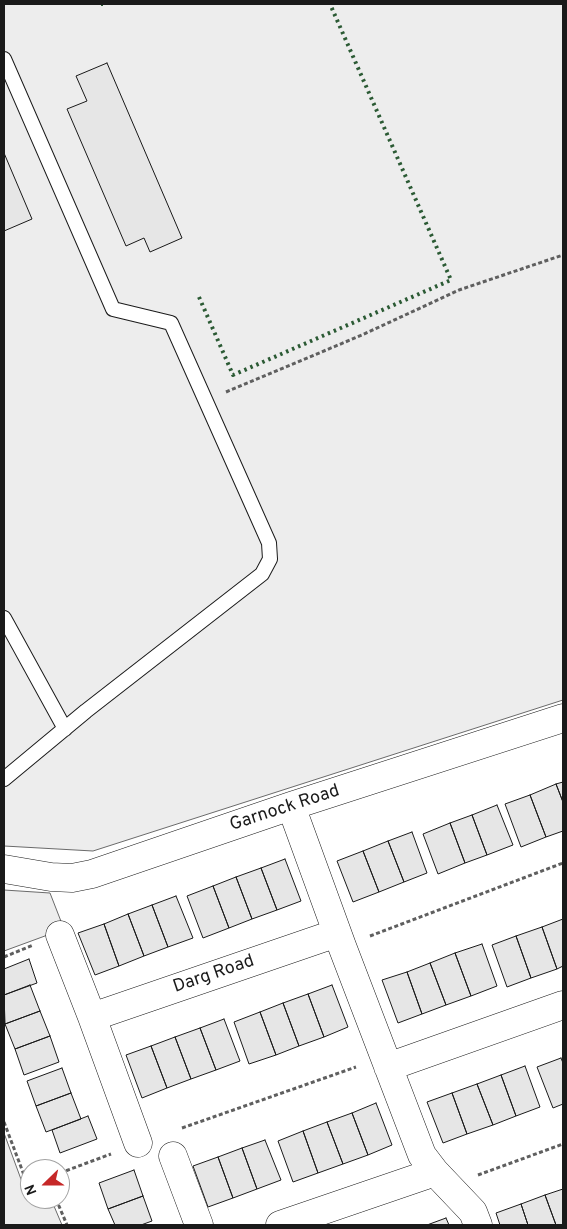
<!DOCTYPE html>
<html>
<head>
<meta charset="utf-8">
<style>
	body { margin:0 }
	#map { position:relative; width:567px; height:1229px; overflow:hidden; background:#fff; font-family:Overpass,sans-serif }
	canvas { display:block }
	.frame { position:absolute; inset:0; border:5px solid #1a1a1a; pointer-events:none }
	.north { position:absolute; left:20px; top:1159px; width:50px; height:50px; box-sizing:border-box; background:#fff; border:1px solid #a3a3a3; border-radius:50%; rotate:248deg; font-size:14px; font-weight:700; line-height:20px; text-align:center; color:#1a1a1a }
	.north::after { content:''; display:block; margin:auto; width:18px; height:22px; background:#c62828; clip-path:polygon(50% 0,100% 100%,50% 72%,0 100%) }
</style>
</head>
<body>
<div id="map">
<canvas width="567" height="1229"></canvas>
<div class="frame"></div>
<div class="north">N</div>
</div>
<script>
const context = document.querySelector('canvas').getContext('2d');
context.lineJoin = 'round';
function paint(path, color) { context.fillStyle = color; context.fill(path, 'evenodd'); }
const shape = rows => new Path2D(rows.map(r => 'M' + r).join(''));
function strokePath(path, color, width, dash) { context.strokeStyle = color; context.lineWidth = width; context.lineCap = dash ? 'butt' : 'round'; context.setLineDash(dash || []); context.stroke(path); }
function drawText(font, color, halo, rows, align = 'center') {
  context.font = font + ' Overpass,sans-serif'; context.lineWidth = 4; context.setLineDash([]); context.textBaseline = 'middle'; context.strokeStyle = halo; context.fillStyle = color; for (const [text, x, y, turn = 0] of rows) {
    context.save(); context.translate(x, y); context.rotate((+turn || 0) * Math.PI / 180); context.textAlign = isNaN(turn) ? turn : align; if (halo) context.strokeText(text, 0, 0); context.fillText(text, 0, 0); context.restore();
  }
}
const built = shape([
	[4,4,563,4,563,700,93,851,4,846,4,4],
	[4,890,50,893,64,929,4,951,4,890],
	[4,1133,29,1201,51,1199,62,1225,4,1225,4,1133]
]);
paint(built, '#ededed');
strokePath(built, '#6a6a6a', 1);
const building = shape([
	[107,63,182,238,150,252,144,238,126,246,67,109,87,101,76,76,107,63],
	[4,153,32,219,4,231,4,153],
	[563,782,563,802,556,784,563,782],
	[556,784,563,802,563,831,546,837,530,795,556,784],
	[530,795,546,837,521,847,505,804,530,795],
	[497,805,513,845,487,855,472,815,497,805],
	[472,815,487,855,465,863,450,823,472,815],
	[450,823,465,863,438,874,423,834,450,823],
	[412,832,427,873,404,882,388,841,412,832],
	[388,841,404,882,379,892,363,851,388,841],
	[363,851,379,892,353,902,337,861,363,851],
	[285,859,301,901,277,910,261,868,285,859],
	[261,868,277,910,252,919,236,877,261,868],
	[236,877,252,919,229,928,213,886,236,877],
	[213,886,229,928,203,938,187,896,213,886],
	[176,896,193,938,168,947,152,905,176,896],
	[152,905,168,947,144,956,128,914,152,905],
	[128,914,144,956,119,966,104,924,128,914],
	[563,919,563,966,557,969,542,927,563,919],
	[104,924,119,966,95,975,78,933,104,924],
	[542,927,557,969,531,978,516,936,542,927],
	[516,936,531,978,507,987,492,945,516,936],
	[482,944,497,986,471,996,455,953,482,944],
	[455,953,471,996,446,1005,430,963,455,953],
	[29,959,37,983,4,995,4,969,29,959],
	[430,963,446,1005,422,1014,407,972,430,963],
	[407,972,422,1014,398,1023,382,980,407,972],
	[30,985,40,1011,5,1024,4,995,30,985],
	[332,985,348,1027,324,1037,308,994,332,985],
	[308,994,324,1037,299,1046,283,1003,308,994],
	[283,1003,299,1046,276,1055,260,1012,283,1003],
	[40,1011,50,1036,15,1049,5,1024,40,1011],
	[260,1012,276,1055,249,1064,234,1022,260,1012],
	[224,1019,240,1061,216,1070,200,1028,224,1019],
	[200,1028,216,1070,191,1079,175,1037,200,1028],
	[50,1036,59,1062,24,1075,15,1049,50,1036],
	[175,1037,191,1079,167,1088,151,1046,175,1037],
	[151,1046,167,1088,142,1098,126,1055,151,1046],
	[561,1058,563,1063,563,1104,553,1108,537,1067,561,1058],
	[525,1066,540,1107,516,1116,501,1075,525,1066],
	[62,1068,71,1093,36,1106,27,1081,62,1068],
	[501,1075,516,1116,493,1125,477,1084,501,1075],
	[477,1084,493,1125,467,1134,452,1093,477,1084],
	[71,1093,81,1119,46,1132,36,1106,71,1093],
	[452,1093,467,1134,443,1143,427,1102,452,1093],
	[376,1103,392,1145,368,1155,352,1113,376,1103],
	[352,1113,368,1155,343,1164,327,1122,352,1113],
	[88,1116,97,1139,60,1153,52,1130,88,1116],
	[327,1122,343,1164,318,1173,303,1131,327,1122],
	[303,1131,318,1173,293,1182,278,1141,303,1131],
	[265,1140,281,1180,257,1189,242,1148,265,1140],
	[242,1148,257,1189,233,1198,218,1157,242,1148],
	[218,1157,233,1198,208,1207,193,1166,218,1157],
	[134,1170,143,1196,108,1209,99,1183,134,1170],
	[563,1189,563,1225,556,1225,545,1195,563,1189],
	[545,1195,556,1225,528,1225,521,1204,545,1195],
	[143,1196,152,1221,141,1225,115,1225,108,1209,143,1196],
	[521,1204,528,1225,500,1225,496,1213,521,1204],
	[446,1218,449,1225,427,1225,446,1218]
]);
paint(building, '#e6e6e6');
strokePath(building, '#1a1a1a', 1);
const lane = shape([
	[4,59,113,309,171,323,269,543,270,559,262,574,86,711,4,779],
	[4,618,65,729]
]);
const street = shape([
	[291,806,342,946,422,1155,435,1172,473,1212,478,1225],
	[4,869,51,877,72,878,92,874,291,806,563,718],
	[60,935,92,1017,138,1143],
	[92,1017,337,933],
	[388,1067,563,1005],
	[173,1156,199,1225],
	[280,1225,435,1172]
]);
strokePath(lane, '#1a1a1a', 16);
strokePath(street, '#1a1a1a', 29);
strokePath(shape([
	[226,392,362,335,459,290,563,255],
	[370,936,563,863],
	[4,957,33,945],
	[4,1122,27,1183,30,1183],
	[182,1128,356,1067],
	[60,1173,111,1154],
	[478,1175,563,1144],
	[56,1199,67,1225]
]), '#5f5f5f', 3, [4, 2.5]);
strokePath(lane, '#fff', 14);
strokePath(street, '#fff', 28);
strokePath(shape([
	[101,4,103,4],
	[199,297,233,375,451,280,330,4]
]), '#2b5a34', 4, [2.5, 4]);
drawText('18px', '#1a1a1a', '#fff', [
	["Garnock Road",285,809,-18],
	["Darg Road",214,975,-19]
]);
</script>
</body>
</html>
